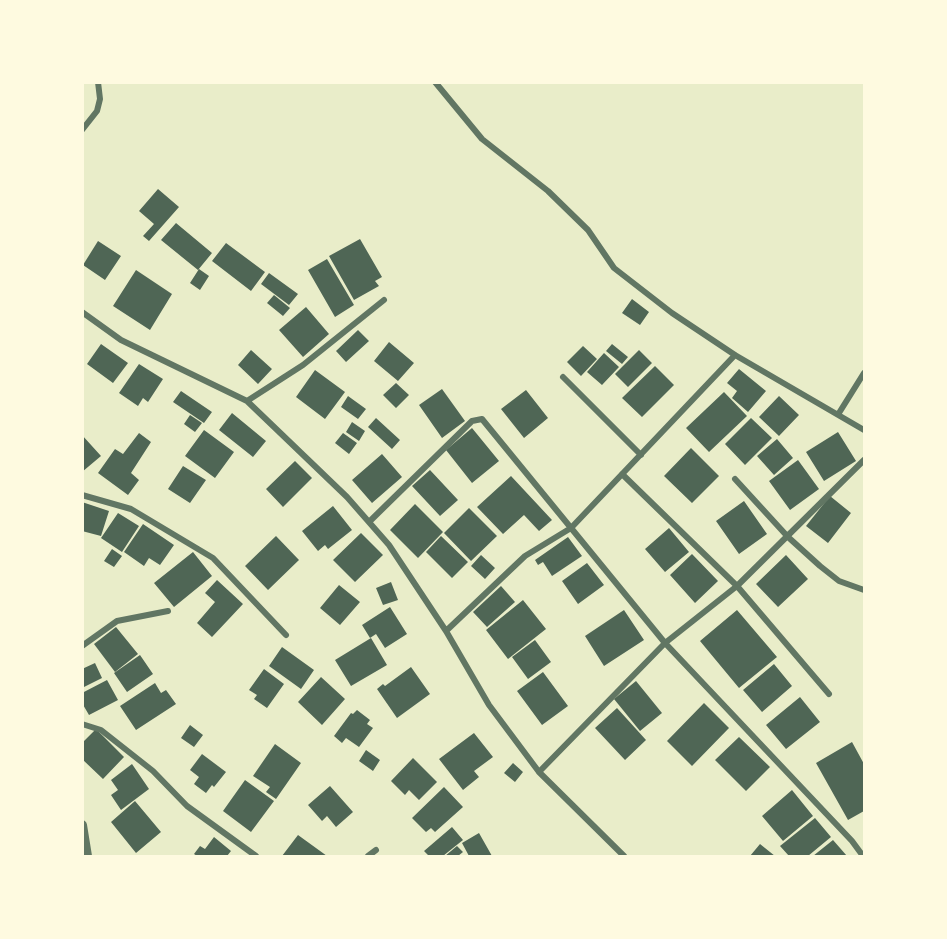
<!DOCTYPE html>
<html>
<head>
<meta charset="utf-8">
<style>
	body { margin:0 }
	#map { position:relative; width:947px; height:939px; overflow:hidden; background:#e9edc9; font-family:Lato,sans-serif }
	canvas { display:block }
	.frame { position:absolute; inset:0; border:84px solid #fefae0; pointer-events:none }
</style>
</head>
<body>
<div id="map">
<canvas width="947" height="939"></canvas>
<div class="frame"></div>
</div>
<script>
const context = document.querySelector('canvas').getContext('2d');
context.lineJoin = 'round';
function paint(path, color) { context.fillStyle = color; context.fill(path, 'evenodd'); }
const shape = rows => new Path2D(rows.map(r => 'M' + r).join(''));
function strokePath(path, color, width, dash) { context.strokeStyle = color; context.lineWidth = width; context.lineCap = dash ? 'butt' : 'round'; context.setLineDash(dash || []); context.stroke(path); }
paint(shape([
	[158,189,179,207,149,241,143,236,154,224,139,211],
	[176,223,212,253,198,270,161,240],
	[360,239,382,277,375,281,379,286,354,300,329,256],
	[98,241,121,256,105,280,83,265],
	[226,243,265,272,251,291,212,261],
	[327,259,354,305,335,317,308,270],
	[199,269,209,276,200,290,190,283],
	[136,270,172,294,150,330,113,306],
	[269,273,298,294,289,305,261,284],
	[274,295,290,308,283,316,267,303],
	[632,299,649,312,640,325,622,313],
	[306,307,329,334,303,357,279,330],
	[358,330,369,341,346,362,336,351],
	[389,342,414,363,398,381,374,361],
	[101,344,128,363,113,383,87,364],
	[612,344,628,357,622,364,606,351],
	[583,346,597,359,581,376,567,362],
	[251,350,272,369,258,384,238,365],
	[639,350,652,363,628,387,615,374],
	[604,353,619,367,602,385,587,372],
	[139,364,163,379,148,402,143,398,138,406,119,393],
	[655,366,674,385,642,417,622,398],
	[739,369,766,391,748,412,732,398,737,391,727,383],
	[315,370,345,392,325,419,296,397],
	[396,383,409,395,396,408,383,395],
	[442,389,465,421,442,438,419,405],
	[526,390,548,418,524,438,501,409],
	[181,391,212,412,204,423,173,402],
	[724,392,747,416,709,452,686,428],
	[348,396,366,409,358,419,341,407],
	[779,396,799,415,779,436,759,417],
	[232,413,266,441,253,457,219,430],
	[190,415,202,423,195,432,184,424],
	[376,418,400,440,392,449,368,427],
	[751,418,772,438,745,465,725,444],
	[352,422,365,431,359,441,346,432],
	[472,428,499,461,472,483,446,450],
	[204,430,234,452,215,478,185,456],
	[838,432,856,461,824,481,806,452],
	[139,433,151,442,131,473,139,480,128,495,98,473,115,449,123,454],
	[343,433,357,443,349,454,335,443],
	[82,435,101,456,82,472],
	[777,439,793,458,774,475,757,456],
	[691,448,719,476,692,503,664,476],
	[382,454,402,477,372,503,352,480],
	[798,460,819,489,790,510,769,481],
	[295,461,312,478,283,507,266,489],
	[183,466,206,480,190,503,168,489],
	[430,470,458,500,440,516,412,486],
	[511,476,552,520,539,531,524,515,503,534,477,507],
	[830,496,851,513,828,543,806,526],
	[744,501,767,534,739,554,716,521],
	[82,502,109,511,101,536,82,531],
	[415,504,443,532,418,558,390,530],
	[333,506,352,530,328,549,325,545,318,551,302,531],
	[469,508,497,536,471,561,444,533],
	[118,513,139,526,122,552,101,538],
	[143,524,174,545,160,565,149,558,144,566,124,552],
	[669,528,689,552,665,572,645,549],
	[361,533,383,555,355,582,333,560],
	[276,536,299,560,268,590,245,566],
	[441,536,468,562,452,578,426,552],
	[568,537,582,556,552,576,543,562,538,565,535,560],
	[112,549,122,556,114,567,104,561],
	[193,552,212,576,174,607,154,583],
	[692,554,718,581,695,603,670,575],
	[481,555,495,568,485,579,471,566],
	[786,555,808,579,778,607,756,584],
	[587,563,604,585,578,604,562,581],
	[217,580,243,604,212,637,197,623,215,602,205,593],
	[391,582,398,600,383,605,376,588],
	[339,585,360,602,340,625,320,608],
	[501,586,515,602,487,627,473,612],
	[523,600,546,629,508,659,486,630],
	[390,607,407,634,385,648,376,634,370,638,362,625],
	[624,610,644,640,604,666,585,636],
	[737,610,777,657,739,688,700,641],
	[116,627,138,654,115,672,94,644],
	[371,638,387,665,351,686,335,660],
	[535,640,551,662,528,679,512,657],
	[282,647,314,670,301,689,269,666],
	[140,655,153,674,127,692,114,673],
	[95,663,102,678,82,688,82,669],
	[774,664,792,686,762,712,743,690],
	[411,667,430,694,397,718,377,689,383,684,385,686],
	[264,669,284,684,267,708,254,699,257,695,249,690],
	[543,672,568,706,542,725,517,691],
	[321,677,345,699,322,725,298,702],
	[107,680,118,700,89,715,82,703,82,693],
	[636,681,662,713,640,731,614,699],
	[155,683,161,693,166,690,176,704,136,730,120,706],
	[800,697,820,722,786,749,766,725],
	[704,703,729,728,692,766,667,741],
	[617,708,646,740,625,760,595,728],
	[357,710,370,720,367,724,373,728,359,747,346,738,342,743,334,736,351,713,353,714],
	[190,725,203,735,194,747,181,738],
	[96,729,124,757,103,779,82,759,82,743],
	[474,733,493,757,474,771,479,777,463,790,439,759],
	[739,737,770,767,746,791,715,760],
	[852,742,864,764,864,811,848,820,816,763],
	[275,744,301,763,276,799,266,792,270,787,253,776],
	[366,750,380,760,373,771,359,761],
	[202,754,226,772,214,787,212,785,206,793,194,784,199,777,190,770],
	[413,758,437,782,419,800,409,790,405,795,391,781],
	[513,763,523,772,515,782,504,773],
	[132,764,149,789,121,810,111,795,118,790,111,780],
	[245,780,274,801,251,832,223,811],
	[330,786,353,812,336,827,327,816,322,821,308,805],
	[444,787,463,807,435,832,431,828,426,832,412,818],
	[792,790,813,816,783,841,762,816],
	[135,801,161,832,136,853,111,822],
	[815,818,831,837,808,856,789,856,780,846],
	[452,827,463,840,443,856,429,856,424,851],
	[479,833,492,856,469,856,462,843],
	[298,835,327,856,282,856],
	[214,837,231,851,227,856,197,856,194,854,200,846,205,849],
	[833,840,847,856,813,856],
	[760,844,775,856,750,856],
	[457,846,463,852,458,856,445,856]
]), '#4f6655');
strokePath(shape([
	[435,82,482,139,548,191,588,230,614,268,672,313,735,355,864,430],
	[82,130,97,111,100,99,98,82],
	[82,312,121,340,247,401,347,497,389,545,446,631,489,705,539,772,624,856],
	[563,377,641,455],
	[247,401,303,365,384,300],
	[839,413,864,373],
	[622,474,737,586,829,694],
	[735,479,788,537,820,566,839,581,864,590],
	[82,495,131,509,213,558,286,635],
	[369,522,472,421,482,419,665,643,852,841,863,856],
	[446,631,525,556,571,528,735,355],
	[82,646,117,621,168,611],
	[82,724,101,730,153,771,187,806,256,856],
	[539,772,665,643,737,586,864,460],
	[368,856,376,850]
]), '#617663', 6);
strokePath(shape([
	[82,825,87,856]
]), '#617663', 10);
</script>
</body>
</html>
